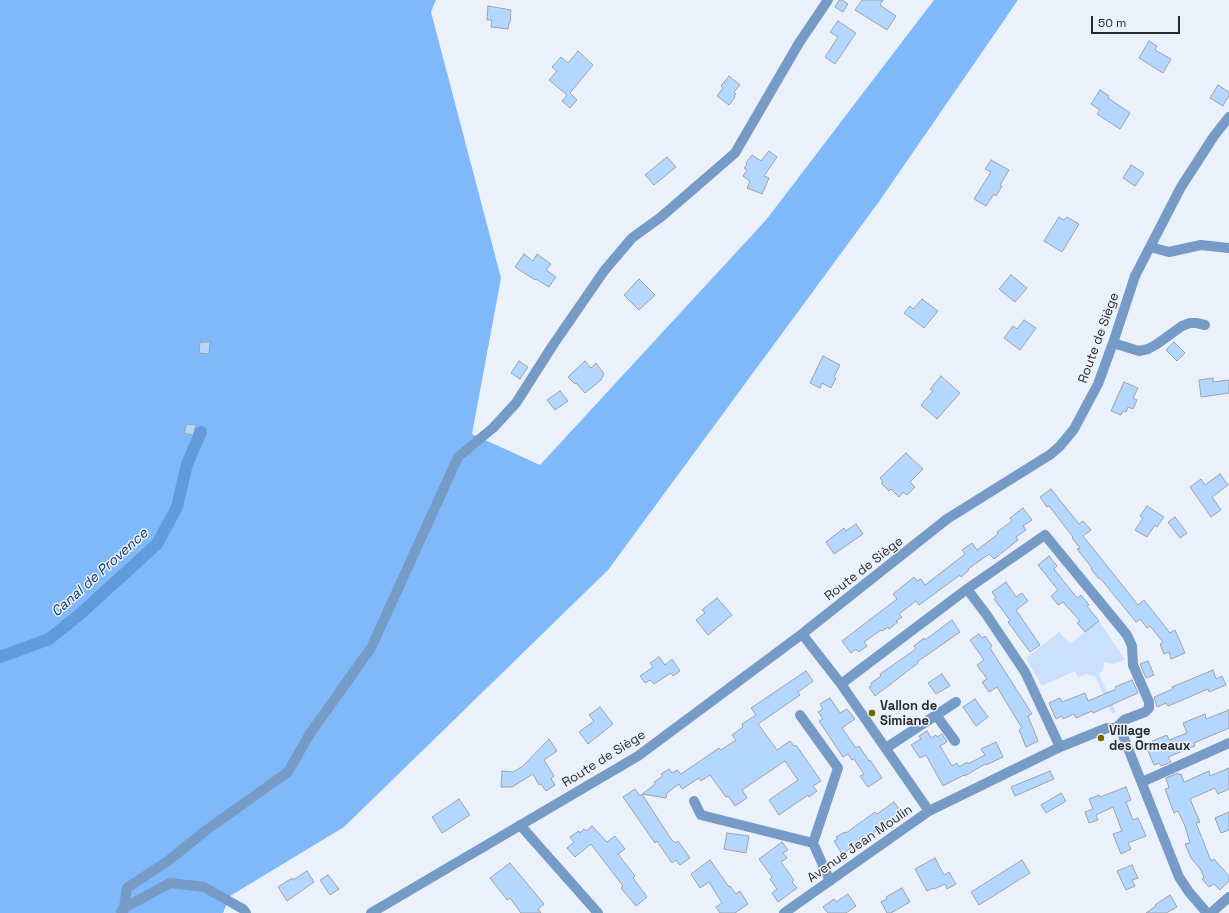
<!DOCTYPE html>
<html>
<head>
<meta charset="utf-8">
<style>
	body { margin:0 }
	#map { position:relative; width:1229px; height:913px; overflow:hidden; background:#eaf1fa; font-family:"Space Grotesk",sans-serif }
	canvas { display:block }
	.scale { position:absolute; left:1091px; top:16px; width:89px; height:18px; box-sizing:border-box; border:2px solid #292c2f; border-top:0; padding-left:5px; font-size:12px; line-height:14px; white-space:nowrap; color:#292c2f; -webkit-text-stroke:3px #eaf1fa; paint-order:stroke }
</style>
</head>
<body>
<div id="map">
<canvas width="1229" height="913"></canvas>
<div class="scale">50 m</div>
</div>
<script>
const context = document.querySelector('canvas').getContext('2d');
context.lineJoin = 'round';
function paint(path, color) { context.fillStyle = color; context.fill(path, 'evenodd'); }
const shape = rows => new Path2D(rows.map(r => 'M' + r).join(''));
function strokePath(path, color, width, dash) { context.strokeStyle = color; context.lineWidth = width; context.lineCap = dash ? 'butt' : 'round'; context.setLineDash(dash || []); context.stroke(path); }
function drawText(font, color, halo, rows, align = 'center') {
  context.font = font + ' "Space Grotesk",sans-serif'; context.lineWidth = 3; context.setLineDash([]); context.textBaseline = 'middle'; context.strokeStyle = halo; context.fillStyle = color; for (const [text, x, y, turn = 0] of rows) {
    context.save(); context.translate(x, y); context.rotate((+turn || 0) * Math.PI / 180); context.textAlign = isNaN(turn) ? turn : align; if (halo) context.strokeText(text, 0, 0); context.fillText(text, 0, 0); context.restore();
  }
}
paint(shape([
	[1099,621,1125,660,1113,664,1104,662,1103,669,1099,674,1116,712,1112,714,1095,676,1087,674,1078,677,1075,671,1042,686,1026,658,1059,632,1070,644]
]), '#cbe1fb');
paint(shape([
	[0,0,436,0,431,12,501,278,472,434,540,465,766,220,934,0,1018,0,878,203,608,570,344,827,230,896,223,913,0,913]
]), '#7fb9f9');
strokePath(shape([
	[0,657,49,639,79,615,157,544,177,507,187,464,201,432]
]), '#629bda', 12);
const building = shape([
	[839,0,842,0,848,4,843,12,835,7,839,0],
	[862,0,883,0,880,5,896,16,887,30,855,10,862,0],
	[488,6,511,10,510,23,509,23,508,29,491,27,492,20,487,20,488,6],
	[838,21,856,33,835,64,825,57,838,37,830,32,838,21],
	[1149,41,1157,46,1155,50,1171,59,1163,73,1139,58,1149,41],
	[578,51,593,65,570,93,577,100,570,108,562,101,567,95,549,80,557,71,552,67,561,57,568,63,578,51],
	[729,76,740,85,734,92,736,94,734,96,735,97,729,105,717,96,723,88,721,86,729,76],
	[1218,85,1229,92,1229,95,1223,106,1210,98,1218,85],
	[1100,90,1109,96,1108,98,1130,113,1120,129,1097,114,1100,110,1091,104,1100,90],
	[769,151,777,157,764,176,769,178,762,194,747,188,750,181,743,176,747,170,744,168,747,164,746,163,752,155,761,161,769,151],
	[667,157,676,167,654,185,645,175,667,157],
	[991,160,1009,170,1000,185,1002,186,996,196,994,194,986,206,974,199,991,172,985,169,991,160],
	[1131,165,1144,173,1135,186,1123,178,1131,165],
	[1059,217,1064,220,1067,217,1079,224,1062,252,1044,241,1059,217],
	[524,254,533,261,537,254,551,264,546,270,556,277,549,287,536,279,535,280,515,267,524,254],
	[1011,275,1027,288,1015,302,999,289,1011,275],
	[639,279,655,295,639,310,624,295,639,279],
	[922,299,938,311,924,328,904,313,910,306,913,309,922,299],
	[1024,320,1036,328,1020,350,1004,338,1013,326,1017,329,1024,320],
	[200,342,210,342,209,354,199,353,200,342],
	[1174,342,1185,353,1177,361,1166,350,1174,342],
	[823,356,840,365,834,377,836,378,831,388,822,383,820,388,810,383,823,356],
	[519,361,528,367,520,379,511,373,519,361],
	[585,361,591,368,596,363,604,374,601,380,585,393,576,383,575,384,568,377,585,361],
	[941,376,960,393,937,419,921,405,933,391,930,389,941,376],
	[1213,378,1213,382,1229,380,1229,393,1201,397,1199,380,1213,378],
	[1124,382,1138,388,1133,398,1137,400,1133,409,1128,407,1126,412,1123,411,1121,415,1111,411,1124,382],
	[560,391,568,401,555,410,547,400,560,391],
	[187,424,196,425,193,435,184,433,187,424],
	[906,453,923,469,910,482,915,487,907,495,903,492,899,497,891,489,889,491,881,483,883,482,880,478,906,453],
	[1220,474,1228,485,1212,497,1221,510,1211,517,1190,487,1201,479,1205,485,1220,474],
	[1051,489,1079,524,1083,521,1091,530,1083,536,1138,605,1144,600,1170,633,1175,630,1185,653,1171,659,1169,652,1164,654,1160,644,1163,642,1150,626,1147,628,1140,619,1136,622,1100,578,1099,579,1091,569,1092,568,1077,549,1080,548,1072,538,1073,537,1049,506,1047,507,1040,497,1051,489],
	[1147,506,1164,517,1157,527,1155,525,1147,537,1135,530,1143,518,1140,516,1147,506],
	[1023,508,1032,520,1023,526,1026,530,1016,537,1018,540,994,559,989,554,968,569,969,570,961,577,960,575,919,605,916,601,899,614,902,617,896,621,898,622,889,629,888,627,882,631,881,630,864,642,867,646,859,652,856,649,851,653,842,641,897,599,893,594,914,577,917,581,921,579,925,585,965,554,962,550,972,543,977,550,998,534,997,532,1012,521,1010,518,1023,508],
	[1175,517,1187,533,1180,538,1168,522,1175,517],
	[856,524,863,534,834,554,826,542,844,528,846,531,856,524],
	[1049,556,1057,566,1054,569,1077,598,1081,595,1089,605,1087,606,1099,621,1085,632,1077,623,1080,621,1063,602,1058,605,1051,596,1058,590,1038,565,1049,556],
	[1006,582,1016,597,1022,593,1028,601,1016,610,1040,645,1030,652,1008,622,1010,620,994,599,996,598,992,592,1006,582],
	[717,598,732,615,708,635,696,620,705,613,702,610,717,598],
	[952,620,960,632,917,662,918,663,875,696,869,687,872,685,871,683,881,676,880,674,916,649,914,646,924,638,925,640,952,620],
	[979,634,982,638,985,636,992,646,990,648,1032,714,1028,716,1038,741,1026,747,1019,730,1022,728,997,687,989,692,982,682,987,679,977,665,984,660,970,640,979,634],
	[659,657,665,665,672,659,680,671,673,676,671,673,654,684,650,680,645,683,640,676,653,667,650,663,659,657],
	[1148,661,1154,675,1146,678,1140,664,1148,661],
	[1213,670,1216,679,1222,676,1226,685,1209,692,1208,689,1168,706,1166,703,1157,707,1154,697,1173,689,1172,687,1213,670],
	[806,671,813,681,798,692,800,695,758,724,777,750,790,741,794,746,796,745,821,781,813,786,817,791,809,797,808,795,779,815,769,800,798,780,785,761,742,790,747,798,735,806,728,796,726,797,710,775,701,781,699,778,682,789,679,784,667,793,666,798,642,794,671,839,675,843,678,841,690,858,680,865,676,860,672,863,657,841,655,843,623,797,635,789,640,796,655,784,654,782,663,776,661,774,669,769,672,773,677,770,681,774,719,748,721,750,736,740,732,735,743,727,742,724,756,715,751,708,806,671],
	[942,674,950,686,936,694,928,683,942,674],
	[1132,680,1138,693,1093,713,1092,711,1076,718,1074,714,1063,719,1062,716,1056,719,1049,703,1060,698,1062,702,1085,693,1088,701,1116,689,1115,687,1132,680],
	[830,698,840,713,847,709,855,719,842,728,856,748,859,746,869,761,870,760,882,778,868,787,860,776,864,774,854,759,852,760,848,754,843,757,819,721,823,719,818,712,823,709,820,704,830,698],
	[975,699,988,717,976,726,963,707,975,699],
	[600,707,613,724,588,744,579,732,594,721,589,715,600,707],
	[1229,710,1229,728,1194,743,1195,746,1168,757,1171,762,1161,766,1159,763,1154,765,1148,751,1154,748,1152,741,1167,735,1169,740,1187,733,1183,723,1205,714,1206,719,1229,710],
	[927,731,931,738,936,735,937,737,942,734,947,742,940,746,952,766,957,763,959,767,967,762,968,764,985,755,981,749,996,742,1003,757,986,765,985,764,965,776,964,775,943,786,926,755,920,758,911,745,921,739,919,736,927,731],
	[549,739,557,751,544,760,554,776,551,779,555,785,546,791,541,784,539,785,533,774,512,787,501,787,502,771,513,772,523,766,549,739],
	[1229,768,1229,789,1218,794,1215,788,1190,799,1200,822,1196,823,1211,861,1214,859,1229,876,1229,881,1220,890,1214,884,1209,887,1202,879,1204,878,1201,870,1191,858,1185,844,1190,843,1185,826,1178,811,1174,813,1165,789,1169,788,1166,778,1178,773,1179,775,1181,774,1184,782,1209,771,1210,776,1229,768],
	[1050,771,1054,779,1015,796,1011,787,1050,771],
	[1126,787,1131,800,1126,802,1133,820,1138,818,1146,836,1128,843,1131,849,1121,854,1113,834,1122,831,1113,807,1096,815,1098,820,1089,823,1085,812,1093,809,1089,799,1099,795,1100,797,1126,787],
	[1061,793,1066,801,1046,813,1041,805,1061,793],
	[459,799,470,815,442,833,432,817,459,799],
	[894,802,902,813,842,854,834,841,838,839,836,837,845,832,846,833,875,812,877,814,894,802],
	[1229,812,1229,830,1221,833,1215,818,1229,812],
	[592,826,607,842,615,836,625,849,618,854,635,876,633,878,647,897,636,906,621,888,623,886,591,844,575,857,567,848,574,842,570,837,579,831,580,833,584,829,586,831,592,826],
	[727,833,749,836,746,853,724,849,727,833],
	[782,842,788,850,783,853,787,858,781,862,794,880,792,882,797,888,778,902,772,893,777,889,770,879,772,877,759,859,782,842],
	[935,858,944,875,949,872,956,884,947,889,945,884,934,889,933,888,927,891,915,869,935,858],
	[710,860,729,887,730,886,736,894,740,891,748,904,735,913,720,913,716,907,722,903,709,882,700,888,691,874,710,860],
	[1022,860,1030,873,979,905,971,892,1022,860],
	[510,863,544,904,538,909,541,913,521,913,510,898,507,900,490,878,510,863],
	[1132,865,1138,878,1132,880,1135,886,1126,890,1117,871,1132,865],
	[307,871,314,882,287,901,278,887,292,878,293,880,307,871],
	[328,875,339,889,330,895,320,880,328,875],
	[902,888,910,902,891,913,887,913,881,902,887,899,886,897,902,888],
	[848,894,856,906,846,913,828,913,823,907,834,899,836,902,848,894],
	[1170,895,1177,907,1166,913,1146,913,1156,906,1155,905,1170,895]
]);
paint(building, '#b4d7ff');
strokePath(building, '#9ca3ab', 1);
strokePath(shape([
	[1150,247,1169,252,1201,245,1229,248],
	[1113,343,1139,351,1148,349,1157,344,1182,326,1190,323,1196,323,1205,325],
	[967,589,1045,535,1127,635,1132,646,1133,665,1149,702,1149,708,1145,712,1124,720,1116,728],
	[841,684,967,589,986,614,1025,672,1060,747],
	[800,715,838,768,813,843],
	[936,715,955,741],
	[1116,728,1122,733,1179,877,1189,892,1207,913],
	[886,748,956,702],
	[1142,782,1229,743],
	[694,801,701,815,813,843,830,881],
	[929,811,1060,747,1107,728,1116,728],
	[520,825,598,913],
	[121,911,124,908,170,883,204,887,243,909,246,913],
	[123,913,127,888,168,861,205,831,288,772,309,735,371,648,458,457,493,428,516,403,553,345,604,271,632,238,661,217,735,153,799,43,828,0],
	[371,913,638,756,802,634,947,519,1051,454,1060,446,1074,429,1098,384,1113,343,1135,276,1181,187,1214,136,1229,117],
	[784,913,929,811,841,684,802,634],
	[1211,913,1229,897]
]), '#759bc6', 10);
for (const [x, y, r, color] of [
	[872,713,4,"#746800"],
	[1101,738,4,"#746800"]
]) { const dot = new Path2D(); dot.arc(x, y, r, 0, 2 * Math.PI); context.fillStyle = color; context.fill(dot); strokePath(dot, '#eaf1fa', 1.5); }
drawText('13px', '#292c2f', '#eaf1fa', [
	["Route de Siège",1099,338,-70],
	["Route de Siège",864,569,-38],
	["Route de Siège",604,759,-32],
	["Avenue Jean Moulin",860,844,-35]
]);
drawText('bold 13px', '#292c2f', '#eaf1fa', [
	["Vallon de",880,706],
	["Simiane",880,721],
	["Village",1109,731],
	["des Ormeaux",1109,746]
], 'left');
drawText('italic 14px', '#09335b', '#eaf1fa', [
	["Canal de Provence",100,573,-42]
]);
</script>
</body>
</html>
